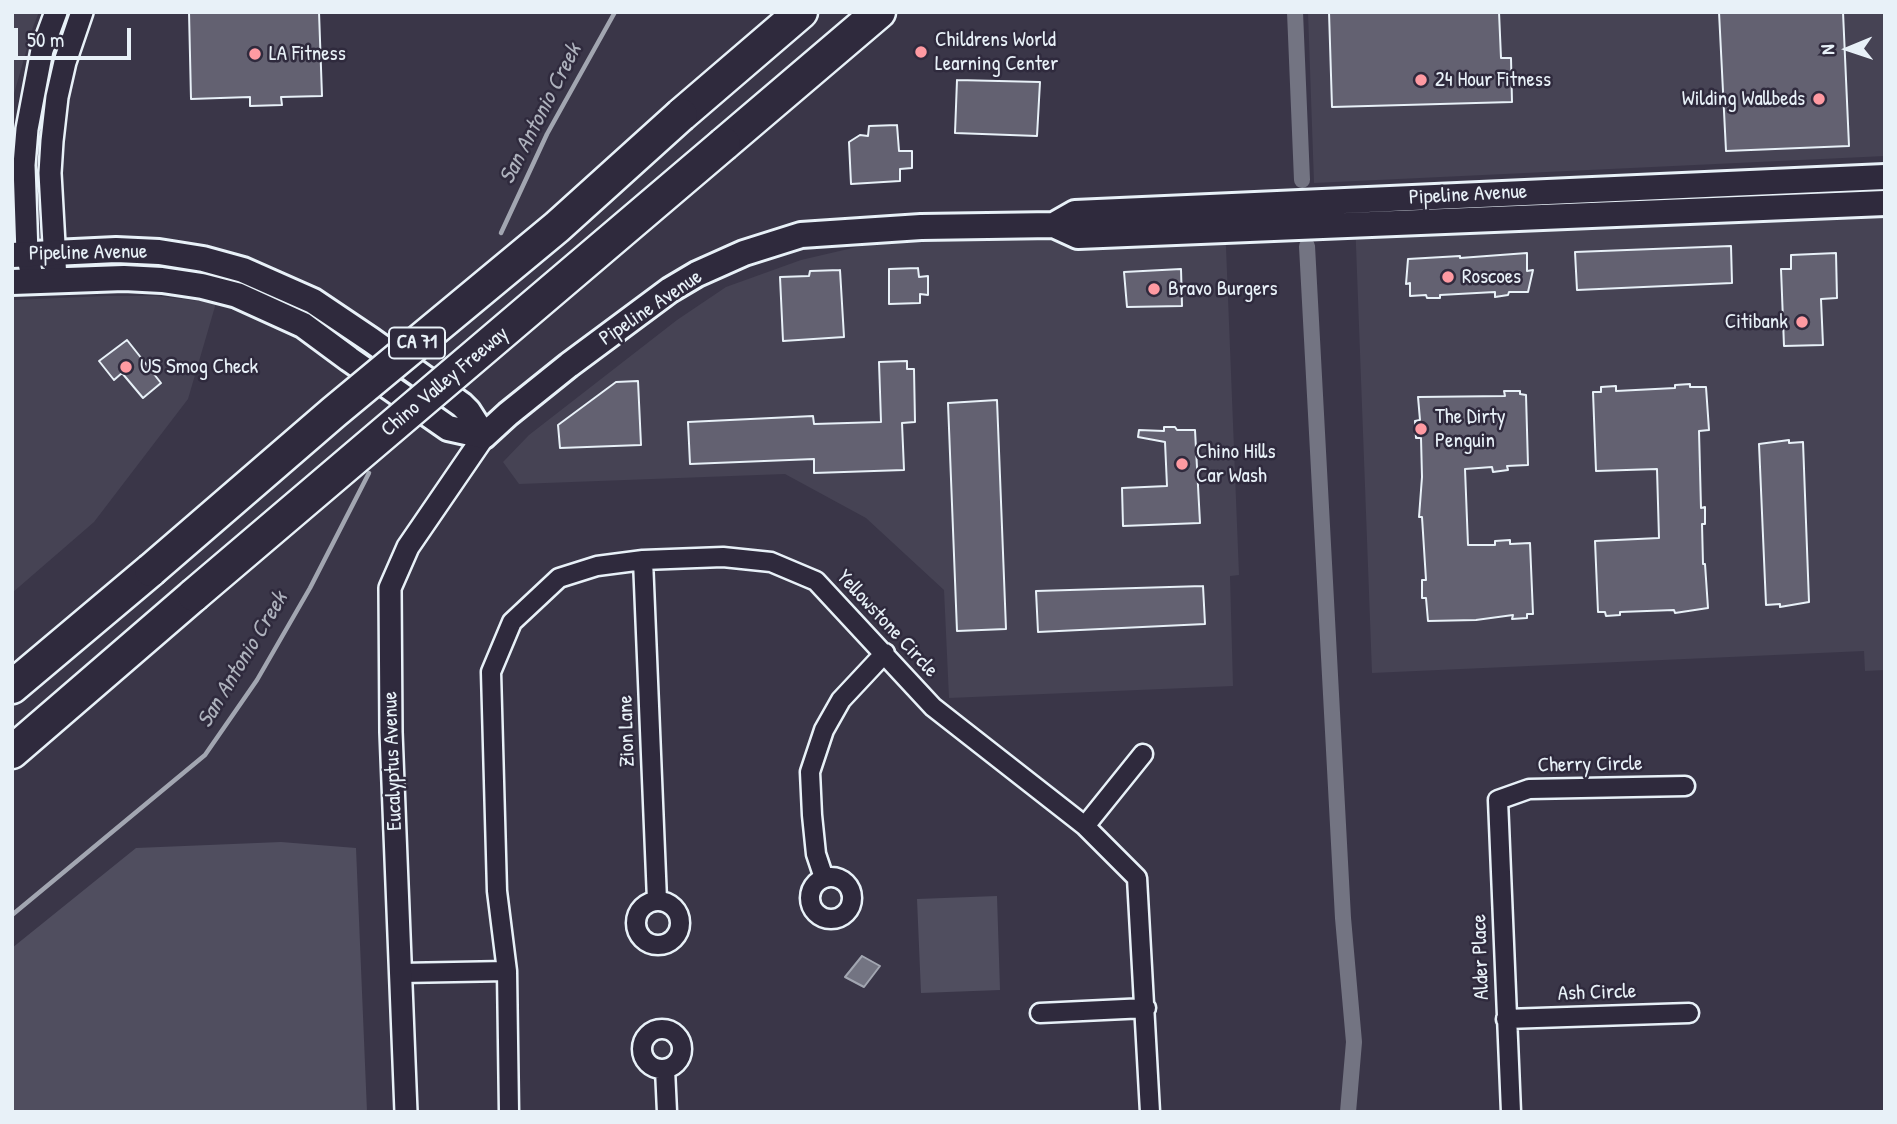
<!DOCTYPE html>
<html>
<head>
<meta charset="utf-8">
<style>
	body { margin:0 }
	#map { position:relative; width:1897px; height:1124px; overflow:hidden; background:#3a3648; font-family:"Patrick Hand",sans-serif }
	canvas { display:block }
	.frame { position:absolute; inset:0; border:14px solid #e8f1f8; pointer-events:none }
	.north { position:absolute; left:1813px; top:14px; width:70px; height:70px; -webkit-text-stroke:5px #2f2a3d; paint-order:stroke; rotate:268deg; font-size:19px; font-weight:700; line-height:28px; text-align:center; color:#e8f1f8 }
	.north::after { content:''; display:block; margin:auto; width:24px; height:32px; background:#e8f1f8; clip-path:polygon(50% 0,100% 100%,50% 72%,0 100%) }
	.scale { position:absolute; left:14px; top:28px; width:117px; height:32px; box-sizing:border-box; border:4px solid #e8f1f8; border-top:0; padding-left:9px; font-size:21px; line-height:24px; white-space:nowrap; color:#e8f1f8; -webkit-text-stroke:5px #2f2a3d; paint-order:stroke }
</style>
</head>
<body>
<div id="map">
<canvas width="1897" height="1124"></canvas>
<div class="frame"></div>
<div class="north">N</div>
<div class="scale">50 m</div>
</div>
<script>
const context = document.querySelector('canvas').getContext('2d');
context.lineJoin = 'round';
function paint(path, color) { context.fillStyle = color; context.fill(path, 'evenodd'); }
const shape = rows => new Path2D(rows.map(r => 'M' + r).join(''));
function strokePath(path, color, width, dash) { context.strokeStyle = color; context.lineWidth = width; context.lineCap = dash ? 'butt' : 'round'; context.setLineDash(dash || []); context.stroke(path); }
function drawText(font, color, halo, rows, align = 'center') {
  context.font = font + ' "Patrick Hand",sans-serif'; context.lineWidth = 5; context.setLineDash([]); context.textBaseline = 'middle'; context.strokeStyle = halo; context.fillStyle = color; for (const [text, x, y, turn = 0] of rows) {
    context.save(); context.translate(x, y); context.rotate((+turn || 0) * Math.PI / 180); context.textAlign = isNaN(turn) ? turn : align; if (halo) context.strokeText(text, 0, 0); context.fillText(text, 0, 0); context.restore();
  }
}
paint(shape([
	[12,12,39,12,33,27,12,101],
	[1308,12,1885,12,1885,156,1314,183],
	[1885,196,1885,670,1865,671,1864,651,1372,673,1355,219],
	[1225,222,1239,575,1230,576,1233,686,949,698,944,590,866,518,785,474,519,484,503,462,529,435,677,320,726,287,801,260,874,243],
	[106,296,156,296,216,303,188,399,94,522,12,593,12,300]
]), '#464354');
paint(shape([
	[281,842,356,848,367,1112,12,1112,12,948,136,848],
	[997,896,1000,990,921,993,917,899]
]), '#504e5f');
const water = shape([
	[862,956,880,966,864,987,845,977,862,956]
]);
paint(water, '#737482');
strokePath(water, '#a2a6b1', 2);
strokePath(shape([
	[501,233,547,134,615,12],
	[12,915,205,755,257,680,310,588,369,473]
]), '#a2a6b1', 4.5);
strokePath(shape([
	[1295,12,1302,180],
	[1307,246,1343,918,1354,1042,1348,1112]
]), '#737482', 16);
const building = shape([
	[189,12,319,12,322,96,281,97,282,105,250,106,250,97,191,99,189,12],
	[1329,12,1499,12,1501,58,1511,58,1512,102,1332,107,1329,12],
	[1719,12,1843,12,1849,146,1726,151,1719,12],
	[957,80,1040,82,1037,136,955,133,957,80],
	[897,125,899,151,912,151,912,168,900,169,900,181,851,184,849,142,860,135,868,136,869,126,897,125],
	[1731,246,1732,283,1577,290,1575,252,1731,246],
	[1527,253,1527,271,1533,270,1528,292,1509,292,1508,295,1495,297,1495,292,1440,295,1440,298,1427,298,1426,295,1410,296,1410,283,1406,284,1408,259,1460,256,1460,258,1527,253],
	[1836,253,1837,298,1821,299,1823,345,1784,346,1781,269,1791,269,1791,255,1836,253],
	[918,268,919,277,928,276,928,295,920,294,920,303,889,304,889,269,918,268],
	[1181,269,1182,306,1127,307,1124,272,1181,269],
	[840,270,844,337,783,341,780,277,809,276,810,271,840,270],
	[127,340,161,383,143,398,122,373,114,380,99,361,127,340],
	[907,361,907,369,914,369,915,422,902,423,904,470,814,473,814,459,690,464,688,422,813,416,814,424,881,422,879,362,907,361],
	[638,381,641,445,560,448,558,425,616,382,638,381],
	[1690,384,1690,387,1706,387,1709,430,1699,431,1701,508,1705,507,1705,524,1702,524,1703,564,1705,564,1708,608,1675,613,1674,610,1620,612,1620,615,1606,616,1605,612,1598,612,1595,541,1659,538,1657,469,1596,471,1593,392,1601,392,1601,387,1616,386,1616,391,1675,388,1675,385,1690,384],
	[1504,391,1520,391,1520,394,1526,395,1528,465,1507,466,1508,470,1493,472,1492,467,1465,469,1468,545,1495,545,1495,541,1510,540,1510,544,1530,543,1533,614,1527,614,1527,618,1512,619,1513,615,1476,620,1428,621,1426,598,1422,598,1422,580,1426,580,1422,517,1419,517,1422,477,1421,438,1416,438,1415,421,1420,420,1418,397,1505,396,1504,391],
	[997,400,1006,629,957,631,948,403,997,400],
	[1164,427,1175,427,1177,430,1195,430,1200,523,1123,526,1122,488,1167,486,1165,442,1138,437,1139,430,1164,431,1164,427],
	[1789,440,1789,443,1803,442,1809,602,1780,607,1780,604,1766,605,1759,444,1789,440],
	[1203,586,1205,624,1038,632,1036,591,1203,586]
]);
paint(building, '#636171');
strokePath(building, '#e8f1f8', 2);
const minor = shape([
	[643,560,657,900],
	[1085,826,1143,754],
	'810 898a21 21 0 1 1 42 0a21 21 0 1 1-42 0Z',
	[824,878,816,854,812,815,810,772,824,730,841,700,885,653],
	'636 923a22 22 0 1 1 44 0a22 22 0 1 1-44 0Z',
	[401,973,507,971],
	[1040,1013,1146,1008],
	[1506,1019,1689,1013],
	'642 1049a20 20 0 1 1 40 0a20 20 0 1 1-40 0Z',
	[665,1069,667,1112],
	[509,1112,507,971,497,891,491,672,512,622,559,578,597,566,643,560,723,557,771,562,816,581,933,707,1085,826,1137,878,1150,1112],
	[1511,1112,1498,800,1529,789,1685,786]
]);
const tertiary = shape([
	[56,280,50,173,52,141,57,97,65,62,82,12],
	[33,281,27,254,24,165,27,129,42,50,56,12],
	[406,1112,391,732,390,588,408,547,484,436]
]);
const secondary = shape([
	[1054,225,1075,213,1885,177],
	[12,255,116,250,159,252,203,259,243,270,313,301,371,340,462,405,468,411,484,436],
	[12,282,124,278,162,280,202,286,237,295,303,325,349,359,448,428,484,436],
	[484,436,508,414,569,365,670,290,697,274,744,253,801,235,921,227,1054,225,1078,236,1885,203]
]);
const motorway = shape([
	[681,115,801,12],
	[724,144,879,12],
	[12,687,151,570],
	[12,752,194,595]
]);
strokePath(minor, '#e8f1f8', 23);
strokePath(tertiary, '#e8f1f8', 26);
strokePath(secondary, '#e8f1f8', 30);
strokePath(motorway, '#e8f1f8', 37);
strokePath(minor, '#2f2a3d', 18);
strokePath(tertiary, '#2f2a3d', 21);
strokePath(secondary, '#2f2a3d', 24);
strokePath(motorway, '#2f2a3d', 32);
const motorwayBridge = shape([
	[151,570,334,412,557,227,681,115],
	[194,595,724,144]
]);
strokePath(motorwayBridge, '#e8f1f8', 37, []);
strokePath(motorwayBridge, '#2f2a3d', 32);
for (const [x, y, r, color] of [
	[921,52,7,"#ff9aa2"],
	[255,54,7,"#ff9aa2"],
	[1421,80,7,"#ff9aa2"],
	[1819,99,7,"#ff9aa2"],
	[1448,277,7,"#ff9aa2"],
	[1154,289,7,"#ff9aa2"],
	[1802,322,7,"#ff9aa2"],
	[126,367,7,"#ff9aa2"],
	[1421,429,7,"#ff9aa2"],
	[1182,464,7,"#ff9aa2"]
]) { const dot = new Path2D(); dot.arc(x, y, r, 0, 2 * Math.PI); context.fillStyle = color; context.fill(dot); strokePath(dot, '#2f2a3d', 2.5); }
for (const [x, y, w] of [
	[417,343,56]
]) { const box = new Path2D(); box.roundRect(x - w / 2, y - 15.5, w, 31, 5); context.fillStyle = '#2f2a3d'; context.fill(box); strokePath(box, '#e8f1f8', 2); }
drawText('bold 19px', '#e8f1f8', null, [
	["CA 71",417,343]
]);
drawText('21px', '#e8f1f8', '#2f2a3d', [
	["Childrens World",935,40],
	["Learning Center",935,64],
	["LA Fitness",269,54],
	["24 Hour Fitness",1435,80],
	["Wilding Wallbeds",1805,99,"right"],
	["Roscoes",1462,277],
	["Bravo Burgers",1168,289],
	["Citibank",1788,322,"right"],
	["US Smog Check",140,367],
	["The Dirty",1435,417],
	["Penguin",1435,441],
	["Chino Hills",1196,452],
	["Car Wash",1196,476]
], 'left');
drawText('21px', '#e8f1f8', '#2f2a3d', [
	["Pipeline Avenue",1468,195,-3],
	["Pipeline Avenue",88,253,-1],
	["Pipeline Avenue",651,308,-34],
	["Chino Valley Freeway",445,382,-40],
	["Yellowstone Circle",887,624,47],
	["Zion Lane",627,731,-92],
	["Eucalyptus Avenue",393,761,-92],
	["Cherry Circle",1590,765,-1],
	["Alder Place",1481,957,-92],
	["Ash Circle",1597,993,-2]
]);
drawText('italic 23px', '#aeb2bd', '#2f2a3d', [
	["San Antonio Creek",541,114,-63],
	["San Antonio Creek",243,660,-59]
]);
</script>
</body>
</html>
